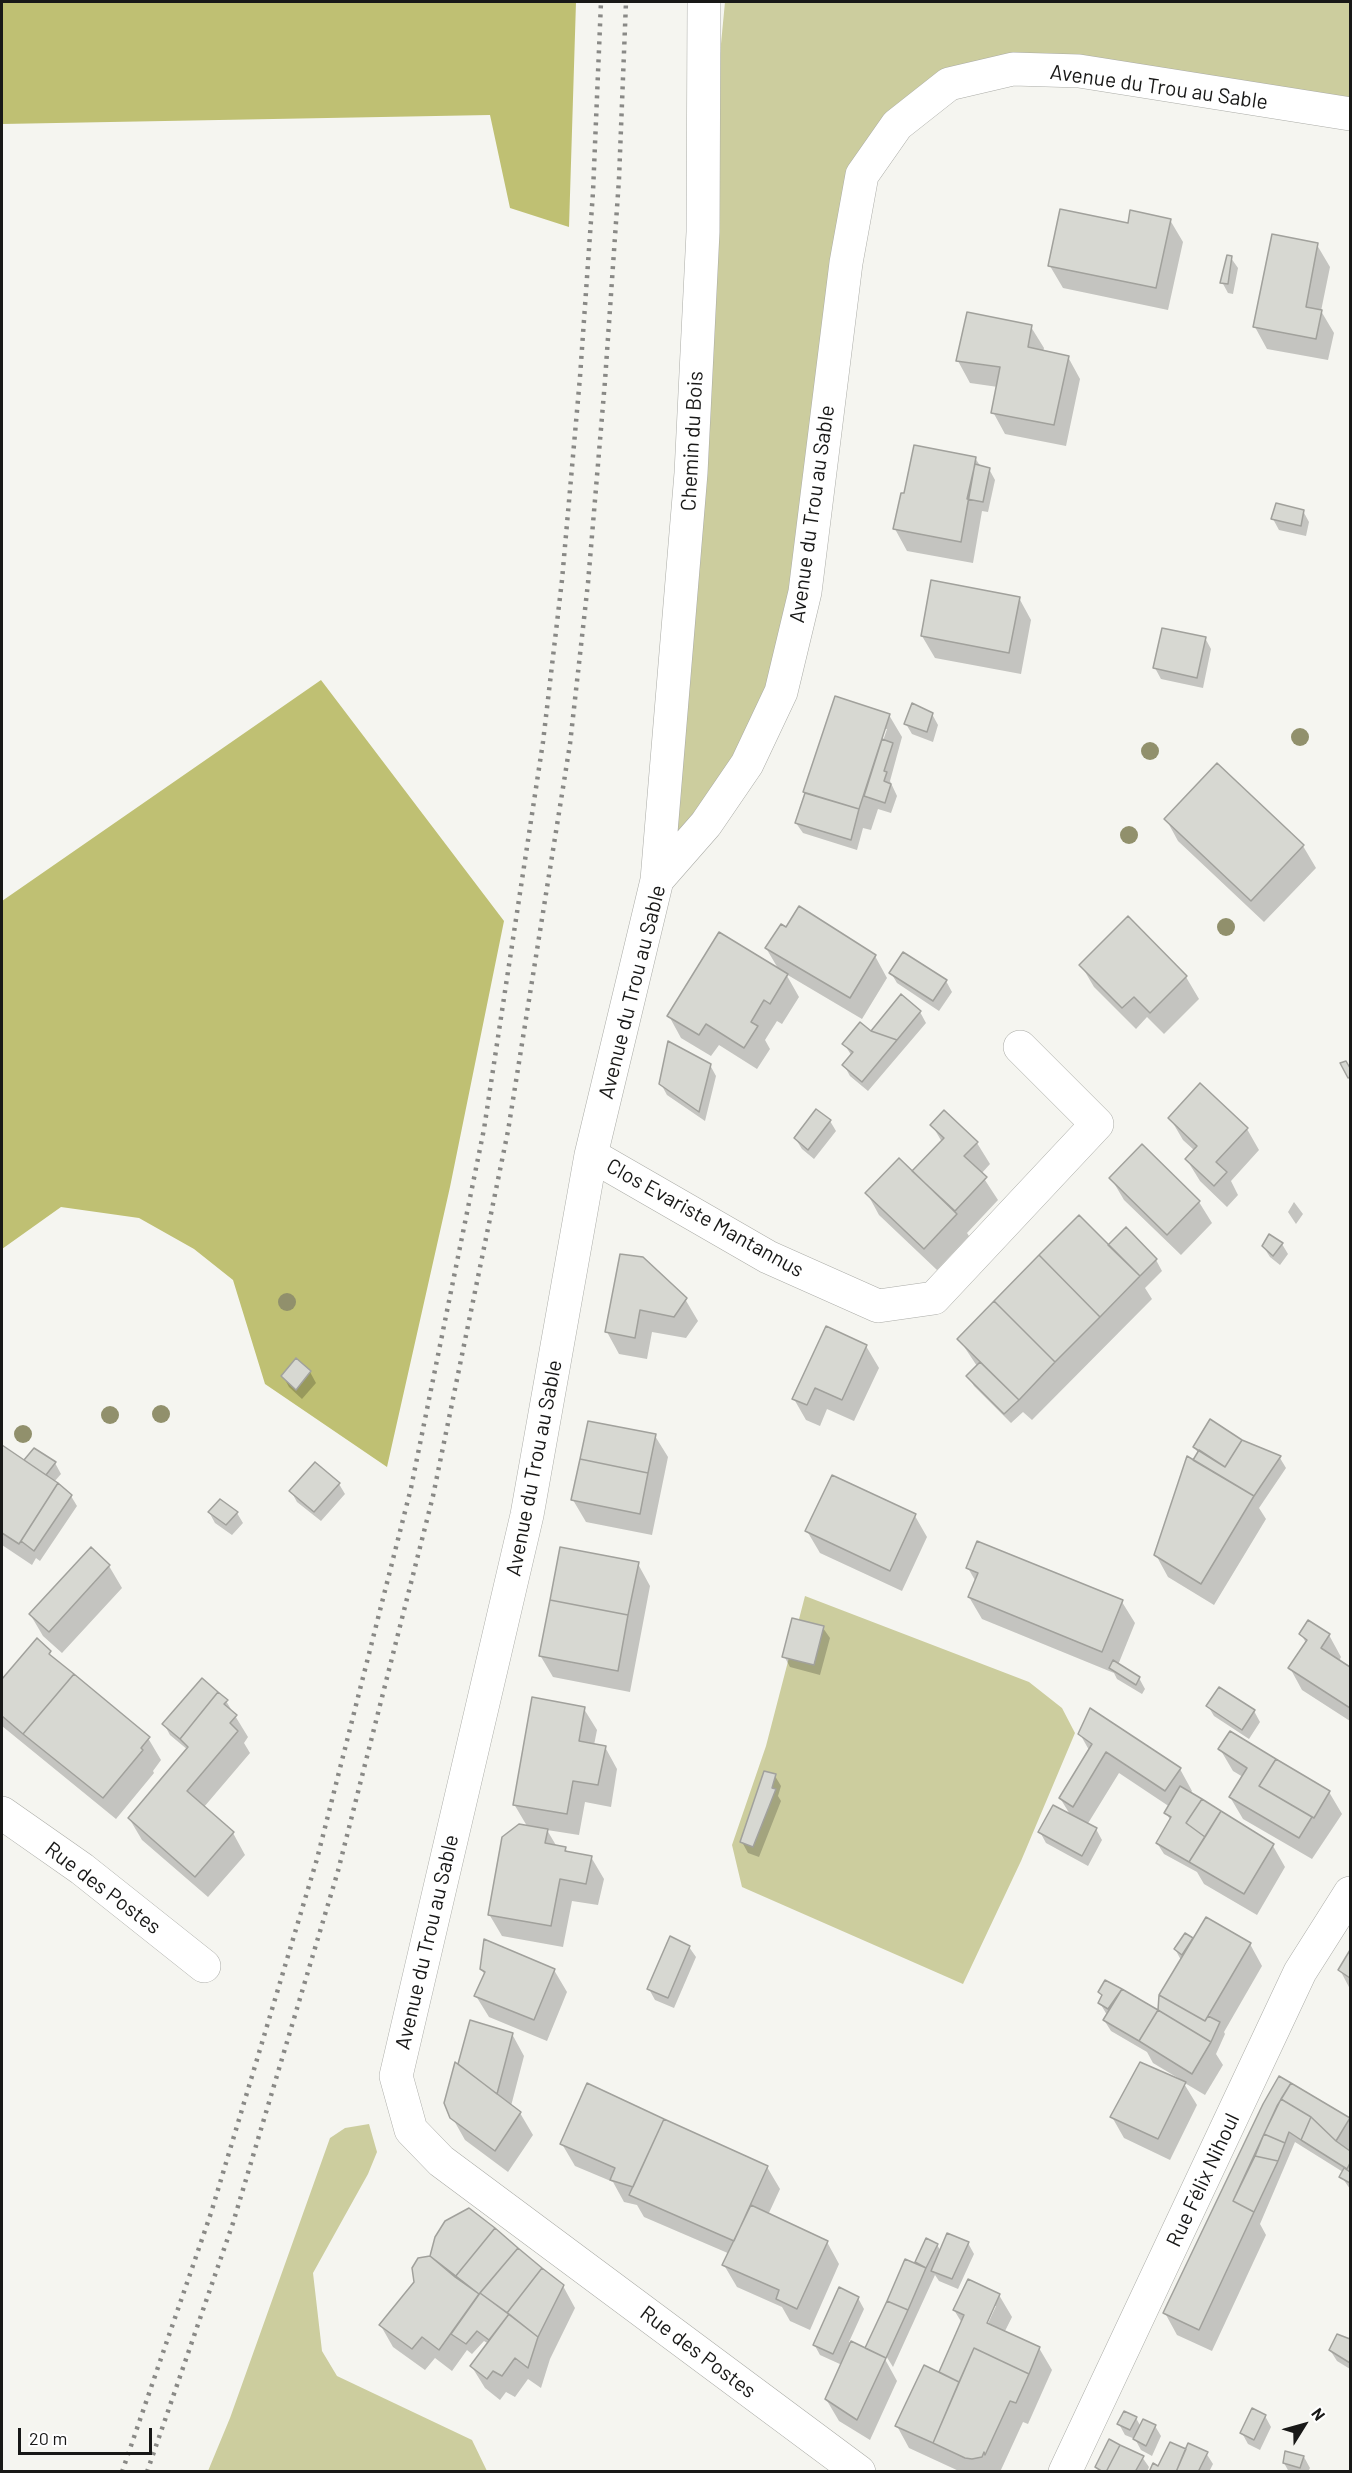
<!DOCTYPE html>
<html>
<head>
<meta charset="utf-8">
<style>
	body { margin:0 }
	#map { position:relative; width:1352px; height:2473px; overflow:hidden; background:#f5f5f0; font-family:Barlow,sans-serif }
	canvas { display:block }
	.frame { position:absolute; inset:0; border:3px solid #181817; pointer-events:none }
	.north { position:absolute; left:1274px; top:2395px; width:60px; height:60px; -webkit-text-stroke:4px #fff; paint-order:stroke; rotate:53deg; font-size:16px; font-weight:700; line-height:24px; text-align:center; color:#181817 }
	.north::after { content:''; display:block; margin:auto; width:21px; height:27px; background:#181817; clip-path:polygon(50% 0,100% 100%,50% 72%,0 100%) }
	.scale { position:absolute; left:18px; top:2428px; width:134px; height:27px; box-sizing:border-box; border:3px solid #181817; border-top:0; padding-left:8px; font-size:18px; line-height:21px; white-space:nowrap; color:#181817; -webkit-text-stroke:4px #fff; paint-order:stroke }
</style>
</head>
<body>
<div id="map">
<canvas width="1352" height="2473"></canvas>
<div class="frame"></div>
<div class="north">N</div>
<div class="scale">20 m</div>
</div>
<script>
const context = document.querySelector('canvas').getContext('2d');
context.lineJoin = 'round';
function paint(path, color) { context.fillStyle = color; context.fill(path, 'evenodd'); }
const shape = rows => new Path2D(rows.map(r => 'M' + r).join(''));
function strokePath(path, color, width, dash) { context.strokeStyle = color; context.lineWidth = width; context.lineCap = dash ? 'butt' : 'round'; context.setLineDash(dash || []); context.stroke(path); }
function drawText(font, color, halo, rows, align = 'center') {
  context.font = font + ' Barlow,sans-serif'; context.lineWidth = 6; context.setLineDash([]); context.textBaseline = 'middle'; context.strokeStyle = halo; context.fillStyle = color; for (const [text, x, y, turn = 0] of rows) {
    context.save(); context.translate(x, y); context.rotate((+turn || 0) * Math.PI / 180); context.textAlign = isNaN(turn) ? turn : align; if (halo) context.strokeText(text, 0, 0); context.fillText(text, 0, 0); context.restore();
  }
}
paint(shape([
	[725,2,1350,2,1350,114,1079,71,949,84,862,175,781,692,657,880,703,232],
	[805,1596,1029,1682,1062,1708,1075,1733,1021,1861,963,1984,742,1887,732,1845,766,1746],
	[369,2124,377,2152,368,2174,313,2273,322,2351,337,2376,472,2440,487,2471,208,2471,230,2418,330,2138,345,2128]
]), '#cccd9e');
paint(shape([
	[2,2,576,2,569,227,510,208,490,115,2,124],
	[321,680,504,921,450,1187,387,1467,265,1384,233,1280,194,1249,139,1218,61,1207,2,1249,2,901]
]), '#bfc073');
paint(shape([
	[1170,220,1183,242,1168,310,1063,288,1050,266,1129,225],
	[1317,245,1330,267,1321,311,1334,333,1328,360,1267,349,1255,327],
	[1231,258,1238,268,1233,294,1228,293,1222,282],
	[1031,327,1044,348,1043,352,1068,357,1080,379,1066,446,1005,434,993,412,998,387,970,383,958,361],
	[975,458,981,467,989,469,995,480,988,512,982,511,973,563,907,551,895,529],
	[1303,511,1309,522,1306,536,1279,530,1273,519],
	[1019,598,1031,620,1021,674,935,658,922,636],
	[1205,638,1211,649,1203,688,1161,679,1155,668],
	[932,714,938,725,933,742,912,734,906,724],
	[889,715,902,737,890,781,897,796,891,813,878,809,871,830,863,828,857,850,803,833,796,823,805,792],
	[884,729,887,729,881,747,878,746],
	[1217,765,1303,846,1316,868,1264,922,1178,841,1166,819],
	[1128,918,1186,977,1199,999,1164,1034,1147,1017,1136,1029,1094,987,1081,965],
	[766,948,875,956,887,978,862,1019,786,974,799,997,782,1024,777,1021,765,1040,770,1049,757,1069,719,1045,711,1056,681,1038,669,1016,779,970],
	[891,973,946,981,952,992,939,1011,897,983],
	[901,996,920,1012,926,1023,868,1091,850,1076,844,1065,852,1056,844,1044,871,1033],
	[710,1065,716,1076,705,1121,667,1095,661,1084],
	[1170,1118,1247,1129,1259,1150,1231,1181,1238,1195,1227,1207,1200,1181,1187,1160,1195,1151,1183,1140],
	[830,1121,836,1131,814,1159,802,1149,795,1138],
	[932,1125,977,1143,990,1164,981,1174,998,1200,967,1233,969,1236,937,1270,879,1215,867,1193,912,1173,942,1142],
	[1111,1178,1199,1202,1212,1223,1181,1255,1124,1200],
	[1294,1202,1303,1214,1296,1224,1288,1212],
	[1126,1229,1156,1260,1162,1271,1145,1288,1152,1299,1032,1420,1023,1412,1011,1423,974,1386,968,1376,977,1366,959,1339,1109,1247],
	[1282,1244,1288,1254,1280,1265,1270,1257,1263,1246],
	[621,1256,685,1299,698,1321,686,1338,652,1332,647,1359,619,1354,607,1332],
	[866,1346,879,1368,854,1421,827,1409,820,1426,806,1420,794,1399],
	[310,1372,316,1383,302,1399,289,1387,283,1376],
	[655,1436,668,1457,652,1535,586,1522,573,1500],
	[1241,1442,1280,1458,1286,1468,1259,1508,1266,1519,1214,1605,1168,1577,1156,1555,1198,1465,1199,1454,1194,1447],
	[2,1447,29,1466,55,1463,61,1474,54,1482,71,1496,77,1506,40,1561,36,1558,32,1565,2,1545],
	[339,1484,345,1494,321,1521,297,1502,291,1491],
	[209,1512,237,1513,243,1523,232,1535,215,1523],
	[915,1516,927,1537,902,1591,820,1553,807,1531],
	[978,1543,1122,1602,1135,1623,1118,1665,1139,1678,1145,1689,1142,1694,1117,1679,1114,1673,982,1619,969,1597,976,1582,968,1568],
	[91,1549,109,1566,122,1588,62,1653,43,1636,30,1614],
	[638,1564,650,1586,630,1692,553,1677,540,1655],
	[823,1628,830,1638,820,1675,790,1667,784,1656],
	[1301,1634,1329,1635,1341,1657,1339,1661,1350,1669,1350,1721,1302,1690,1290,1668,1306,1643],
	[38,1640,54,1660,148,1738,161,1760,153,1771,154,1773,116,1819,2,1726,2,1682],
	[1220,1689,1254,1711,1260,1722,1249,1739,1214,1716,1208,1706],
	[226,1701,248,1737,244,1743,250,1753,204,1807,233,1833,245,1855,208,1897,142,1840,129,1818,188,1750,170,1735,164,1724],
	[584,1709,597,1730,594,1745,605,1747,617,1769,611,1807,585,1802,579,1835,547,1830,557,1847,565,1848,568,1853,591,1857,604,1879,598,1905,572,1901,563,1947,502,1936,489,1914,527,1826,514,1804],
	[1080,1734,1180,1769,1192,1791,1190,1794,1273,1846,1285,1867,1257,1915,1204,1884,1197,1872,1164,1854,1157,1843,1171,1821,1166,1813,1170,1807,1119,1773,1087,1825,1096,1829,1102,1840,1088,1866,1046,1843,1040,1832,1071,1816,1060,1798,1089,1750],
	[1220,1749,1329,1792,1342,1814,1312,1859,1243,1819,1230,1797,1243,1777,1233,1771],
	[775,1776,781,1786,778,1796,781,1801,759,1857,748,1853,742,1842],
	[1185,1935,1193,1940,1250,1944,1262,1966,1224,2032,1225,2034,1216,2054,1223,2065,1205,2095,1183,2082,1197,2105,1170,2160,1124,2138,1112,2117,1178,2078,1153,2063,1147,2052,1111,2031,1104,2020,1107,2015,1100,2003,1103,1997,1100,1992,1106,1982,1160,2013,1181,1960,1175,1949],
	[1208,2013,1210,2014,1207,2021,1200,2027],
	[689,1947,696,1957,674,2008,655,2000,649,1989],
	[1350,1953,1350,1989,1340,1970],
	[481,1969,554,1970,567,1992,547,2041,489,2017,476,1996,485,1975],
	[512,2034,524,2056,511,2106,520,2113,533,2135,508,2172,465,2140,452,2117,461,2062],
	[1280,2078,1349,2119,1350,2189,1341,2176,1343,2172,1295,2142,1260,2224,1266,2235,1212,2351,1177,2335,1165,2313],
	[562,2144,767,2167,780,2189,768,2215,827,2242,839,2264,810,2330,790,2321,782,2307,737,2287,724,2265,730,2254,644,2217,637,2205,624,2202,613,2182,575,2166],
	[469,2210,563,2286,575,2308,550,2359,541,2388,528,2379,515,2397,506,2392,500,2400,485,2388,472,2367,489,2344,484,2341,472,2354,467,2350,452,2371,435,2358,425,2370,393,2347,381,2326],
	[927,2240,937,2245,941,2251,968,2243,974,2254,958,2289,939,2281,935,2275,893,2367,883,2351,881,2352,897,2381,870,2440,839,2421,826,2399,842,2365,820,2355,814,2344,858,2298,864,2309,849,2342,869,2352],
	[999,2295,1012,2317,1005,2331,1039,2348,1052,2370,1028,2424,1023,2422,1000,2472,961,2472,909,2448,897,2426,940,2374,962,2323,954,2310],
	[993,2306,996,2306,985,2330],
	[1338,2336,1350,2341,1350,2369,1337,2361,1330,2350],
	[1265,2416,1271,2427,1260,2450,1248,2444,1242,2433],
	[1136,2418,1141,2427,1155,2426,1161,2436,1152,2456,1141,2450,1135,2439,1125,2435,1119,2424],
	[1187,2451,1206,2453,1213,2464,1209,2472,1150,2472],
	[1142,2457,1149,2467,1147,2472,1100,2472,1097,2467],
	[1304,2457,1310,2468,1308,2472,1289,2472,1284,2463]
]), '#0003');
const building = shape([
	[1060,209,1128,223,1130,210,1171,219,1156,288,1048,266,1060,209],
	[1272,234,1318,243,1306,307,1322,310,1316,339,1253,327,1272,234],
	[1227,255,1232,256,1228,284,1220,283,1227,255],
	[967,312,1032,325,1028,347,1069,356,1054,425,991,413,1000,367,956,361,967,312],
	[914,445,976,457,961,542,893,529,901,493,904,493,914,445],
	[975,464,990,468,983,502,967,499,975,464],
	[1276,503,1304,510,1301,526,1271,519,1276,503],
	[931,580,1020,597,1009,653,921,636,931,580],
	[1162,628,1206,637,1197,678,1153,668,1162,628],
	[835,696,890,714,859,809,803,792,835,696],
	[912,703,933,713,927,732,904,724,912,703],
	[882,739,893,743,884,771,887,772,884,781,891,784,885,803,864,796,882,739],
	[1217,763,1304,845,1251,901,1164,819,1217,763],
	[805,793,859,809,851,840,795,823,805,793],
	[799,906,876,955,850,998,765,948,781,924,786,927,799,906],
	[1128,916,1187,976,1150,1013,1134,997,1122,1008,1079,965,1128,916],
	[719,932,788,974,770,1004,764,1000,751,1022,758,1026,744,1048,706,1024,699,1035,667,1016,719,932],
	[903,952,947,980,933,1001,889,973,903,952],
	[901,994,921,1011,897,1040,871,1031,901,994],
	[860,1022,871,1031,897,1040,862,1082,842,1065,853,1052,842,1044,860,1022],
	[668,1041,711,1064,699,1112,659,1084,668,1041],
	[1346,1061,1350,1068,1350,1077,1348,1078,1340,1063,1346,1061],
	[1200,1083,1248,1128,1216,1162,1227,1172,1214,1186,1185,1159,1197,1146,1168,1118,1200,1083],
	[816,1109,831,1120,808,1150,794,1138,816,1109],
	[944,1110,978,1142,964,1156,987,1177,955,1211,912,1171,944,1138,930,1125,944,1110],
	[1142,1144,1200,1201,1167,1235,1109,1178,1142,1144],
	[899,1158,957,1214,924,1249,865,1193,899,1158],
	[1079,1215,1140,1276,1100,1317,1039,1255,1079,1215],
	[1126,1227,1157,1259,1140,1276,1108,1245,1126,1227],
	[1269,1234,1283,1243,1273,1256,1262,1246,1269,1234],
	[620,1254,643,1257,687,1298,674,1317,640,1310,635,1338,605,1332,620,1254],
	[1039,1255,1100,1317,1055,1362,994,1301,1039,1255],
	[994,1301,1055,1362,1019,1400,957,1339,994,1301],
	[826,1326,867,1345,842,1400,815,1388,807,1405,792,1399,826,1326],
	[296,1358,311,1371,296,1390,281,1376,296,1358],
	[980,1362,1019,1400,1004,1414,966,1376,980,1362],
	[1210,1419,1242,1440,1225,1467,1193,1447,1210,1419],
	[588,1421,656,1434,648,1473,580,1459,588,1421],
	[1242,1440,1281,1456,1254,1496,1193,1460,1199,1450,1225,1467,1242,1440],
	[2,1445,58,1483,19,1544,2,1533,2,1445],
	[34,1448,56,1462,46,1475,24,1460,34,1448],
	[1187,1456,1254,1496,1201,1584,1154,1555,1187,1456],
	[580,1459,648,1473,640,1514,571,1500,580,1459],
	[315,1462,340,1483,314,1512,289,1491,315,1462],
	[832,1475,916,1514,890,1571,805,1531,832,1475],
	[58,1483,72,1495,34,1551,21,1541,58,1483],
	[220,1499,238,1512,226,1525,208,1512,220,1499],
	[977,1541,1123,1600,1102,1652,968,1597,978,1573,966,1568,977,1541],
	[91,1547,110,1565,49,1632,29,1614,91,1547],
	[560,1547,639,1562,628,1615,550,1600,560,1547],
	[550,1600,628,1615,618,1671,539,1656,550,1600],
	[792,1618,824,1626,814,1665,782,1657,792,1618],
	[1308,1620,1330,1634,1321,1648,1350,1667,1350,1708,1288,1668,1307,1640,1299,1634,1308,1620],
	[37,1638,51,1651,49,1654,74,1674,23,1734,2,1716,2,1679,37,1638],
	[1113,1660,1140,1677,1136,1685,1109,1668,1113,1660],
	[74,1674,150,1737,141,1748,143,1750,103,1798,23,1734,74,1674],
	[202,1678,218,1692,180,1739,162,1724,202,1678],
	[1219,1687,1255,1710,1242,1730,1206,1706,1219,1687],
	[218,1692,228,1700,224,1704,237,1715,230,1723,238,1731,187,1791,234,1832,195,1877,128,1818,188,1747,180,1739,218,1692],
	[532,1697,585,1707,579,1741,606,1746,598,1785,573,1781,567,1814,513,1805,532,1697],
	[1090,1708,1181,1768,1165,1791,1106,1752,1073,1807,1059,1798,1092,1744,1078,1734,1090,1708],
	[1230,1731,1276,1759,1259,1786,1312,1817,1299,1838,1229,1797,1247,1768,1218,1749,1230,1731],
	[1276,1759,1330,1791,1314,1818,1259,1786,1276,1759],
	[764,1771,776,1774,772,1788,776,1789,753,1847,740,1842,764,1771],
	[1180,1786,1202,1799,1186,1823,1205,1837,1189,1862,1156,1843,1171,1817,1164,1813,1180,1786],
	[1202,1799,1221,1811,1205,1837,1186,1823,1202,1799],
	[1053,1805,1097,1828,1082,1856,1038,1832,1053,1805],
	[1221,1811,1274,1844,1244,1894,1189,1862,1221,1811],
	[519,1824,548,1829,545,1843,566,1847,565,1851,592,1856,586,1884,560,1879,551,1926,488,1915,502,1837,519,1824],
	[1206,1917,1251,1943,1205,2021,1159,1995,1206,1917],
	[1185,1933,1193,1938,1182,1955,1174,1949,1185,1933],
	[670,1936,690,1946,668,1998,647,1989,670,1936],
	[484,1939,555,1969,534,2020,474,1996,485,1972,480,1969,484,1939],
	[1350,1950,1350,1978,1338,1970,1350,1950],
	[1105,1980,1122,1989,1108,2009,1098,2003,1102,1995,1098,1992,1105,1980],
	[1122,1989,1158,2010,1139,2041,1103,2020,1122,1989],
	[1159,1995,1205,2021,1208,2016,1220,2022,1211,2042,1158,2010,1159,1995],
	[1158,2010,1211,2042,1192,2074,1139,2041,1158,2010],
	[470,2020,513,2033,497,2094,458,2064,470,2020],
	[455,2062,521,2112,495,2151,450,2118,444,2103,455,2062],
	[1140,2062,1186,2082,1158,2139,1110,2117,1140,2062],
	[1279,2076,1291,2083,1277,2106,1233,2201,1254,2212,1199,2330,1163,2313,1263,2104,1279,2076],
	[587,2083,664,2119,633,2187,610,2180,615,2168,560,2144,587,2083],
	[1291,2083,1350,2118,1336,2141,1311,2117,1281,2099,1291,2083],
	[1281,2099,1311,2117,1301,2140,1289,2132,1285,2143,1264,2134,1281,2099],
	[1311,2117,1336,2141,1350,2151,1350,2163,1347,2169,1301,2140,1311,2117],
	[664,2119,768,2166,734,2241,629,2195,664,2119],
	[1264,2134,1285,2143,1278,2161,1255,2156,1264,2134],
	[1255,2156,1278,2161,1254,2212,1233,2201,1255,2156],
	[1344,2168,1350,2172,1350,2183,1339,2177,1344,2168],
	[751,2205,828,2241,797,2309,776,2299,779,2290,722,2265,751,2205],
	[469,2208,495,2228,455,2277,430,2256,435,2237,445,2221,469,2208],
	[495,2228,518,2248,479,2294,455,2277,495,2228],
	[947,2233,969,2242,952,2279,931,2271,947,2233],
	[926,2238,938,2244,926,2268,915,2262,926,2238],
	[518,2248,542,2268,507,2313,480,2293,518,2248],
	[430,2256,479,2294,439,2350,422,2337,412,2349,379,2325,414,2282,412,2268,418,2258,430,2256],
	[905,2259,926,2268,908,2310,887,2301,905,2259],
	[542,2268,564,2285,538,2337,507,2313,542,2268],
	[968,2279,1000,2294,987,2323,1040,2347,1029,2374,974,2348,959,2382,939,2372,964,2315,953,2310,968,2279],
	[839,2287,859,2297,833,2354,813,2345,839,2287],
	[480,2293,509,2314,489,2340,477,2331,466,2344,451,2334,480,2293],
	[887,2301,908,2310,886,2358,865,2348,887,2301],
	[509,2314,538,2337,528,2368,515,2358,502,2376,493,2371,487,2379,470,2366,509,2314],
	[1337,2334,1350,2339,1350,2363,1329,2350,1337,2334],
	[851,2341,886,2358,857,2420,825,2399,851,2341],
	[974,2348,1029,2374,1016,2403,1010,2401,985,2455,984,2452,982,2457,972,2459,965,2458,933,2443,974,2348],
	[924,2365,959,2382,933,2443,895,2426,924,2365],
	[1252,2408,1266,2415,1254,2440,1240,2433,1252,2408],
	[1124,2411,1137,2417,1130,2430,1117,2424,1124,2411],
	[1143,2419,1156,2425,1146,2446,1133,2439,1143,2419],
	[1109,2439,1120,2445,1106,2472,1103,2472,1095,2467,1109,2439],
	[1170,2442,1186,2449,1176,2472,1149,2472,1153,2463,1158,2466,1170,2442],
	[1188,2443,1208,2452,1198,2472,1176,2472,1188,2443],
	[1120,2445,1144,2456,1135,2472,1106,2472,1120,2445],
	[1285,2451,1304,2456,1300,2468,1283,2463,1285,2451]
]);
paint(building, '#d7d8d2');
strokePath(building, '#a1a19c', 1.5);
const minor = shape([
	[657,880,691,473,703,232,704,2],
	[591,1155,768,1257,878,1306,934,1298,1097,1124,1020,1047],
	[2,1813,82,1869,204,1966],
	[859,2472,441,2161,411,2130,396,2076,527,1515,591,1155,657,880,706,824,747,764,781,692,805,592,846,263,862,175,897,125,949,84,1013,69,1079,71,1350,114],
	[1065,2472,1300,1972,1350,1893]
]);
strokePath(minor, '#abaca7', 34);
strokePath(minor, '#fff', 33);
strokePath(shape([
	[122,2472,211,2213,317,1859,411,1488,484,1129,543,742,562,580,580,377,593,192,601,2],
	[147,2472,233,2223,338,1871,433,1496,508,1131,570,744,588,583,605,381,619,179,626,2]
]), '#898986', 4.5, [3, 6]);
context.fillStyle = '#91906c';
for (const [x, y] of [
	[1300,737],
	[1150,751],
	[1129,835],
	[1226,927],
	[287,1302],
	[161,1414],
	[110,1415],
	[23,1434]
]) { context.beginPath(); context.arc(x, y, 9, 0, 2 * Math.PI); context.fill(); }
drawText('21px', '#181817', '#fff', [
	["Avenue du Trou au Sable",1159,87,8],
	["Chemin du Bois",692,441,-87],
	["Avenue du Trou au Sable",812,514,-82],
	["Avenue du Trou au Sable",632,992,-76],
	["Clos Evariste Mantannus",705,1218,29],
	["Avenue du Trou au Sable",534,1468,-79],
	["Rue des Postes",103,1888,37],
	["Avenue du Trou au Sable",427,1942,-77],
	["Rue Félix Nihoul",1203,2180,-65],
	["Rue des Postes",698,2352,37]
]);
</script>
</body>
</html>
